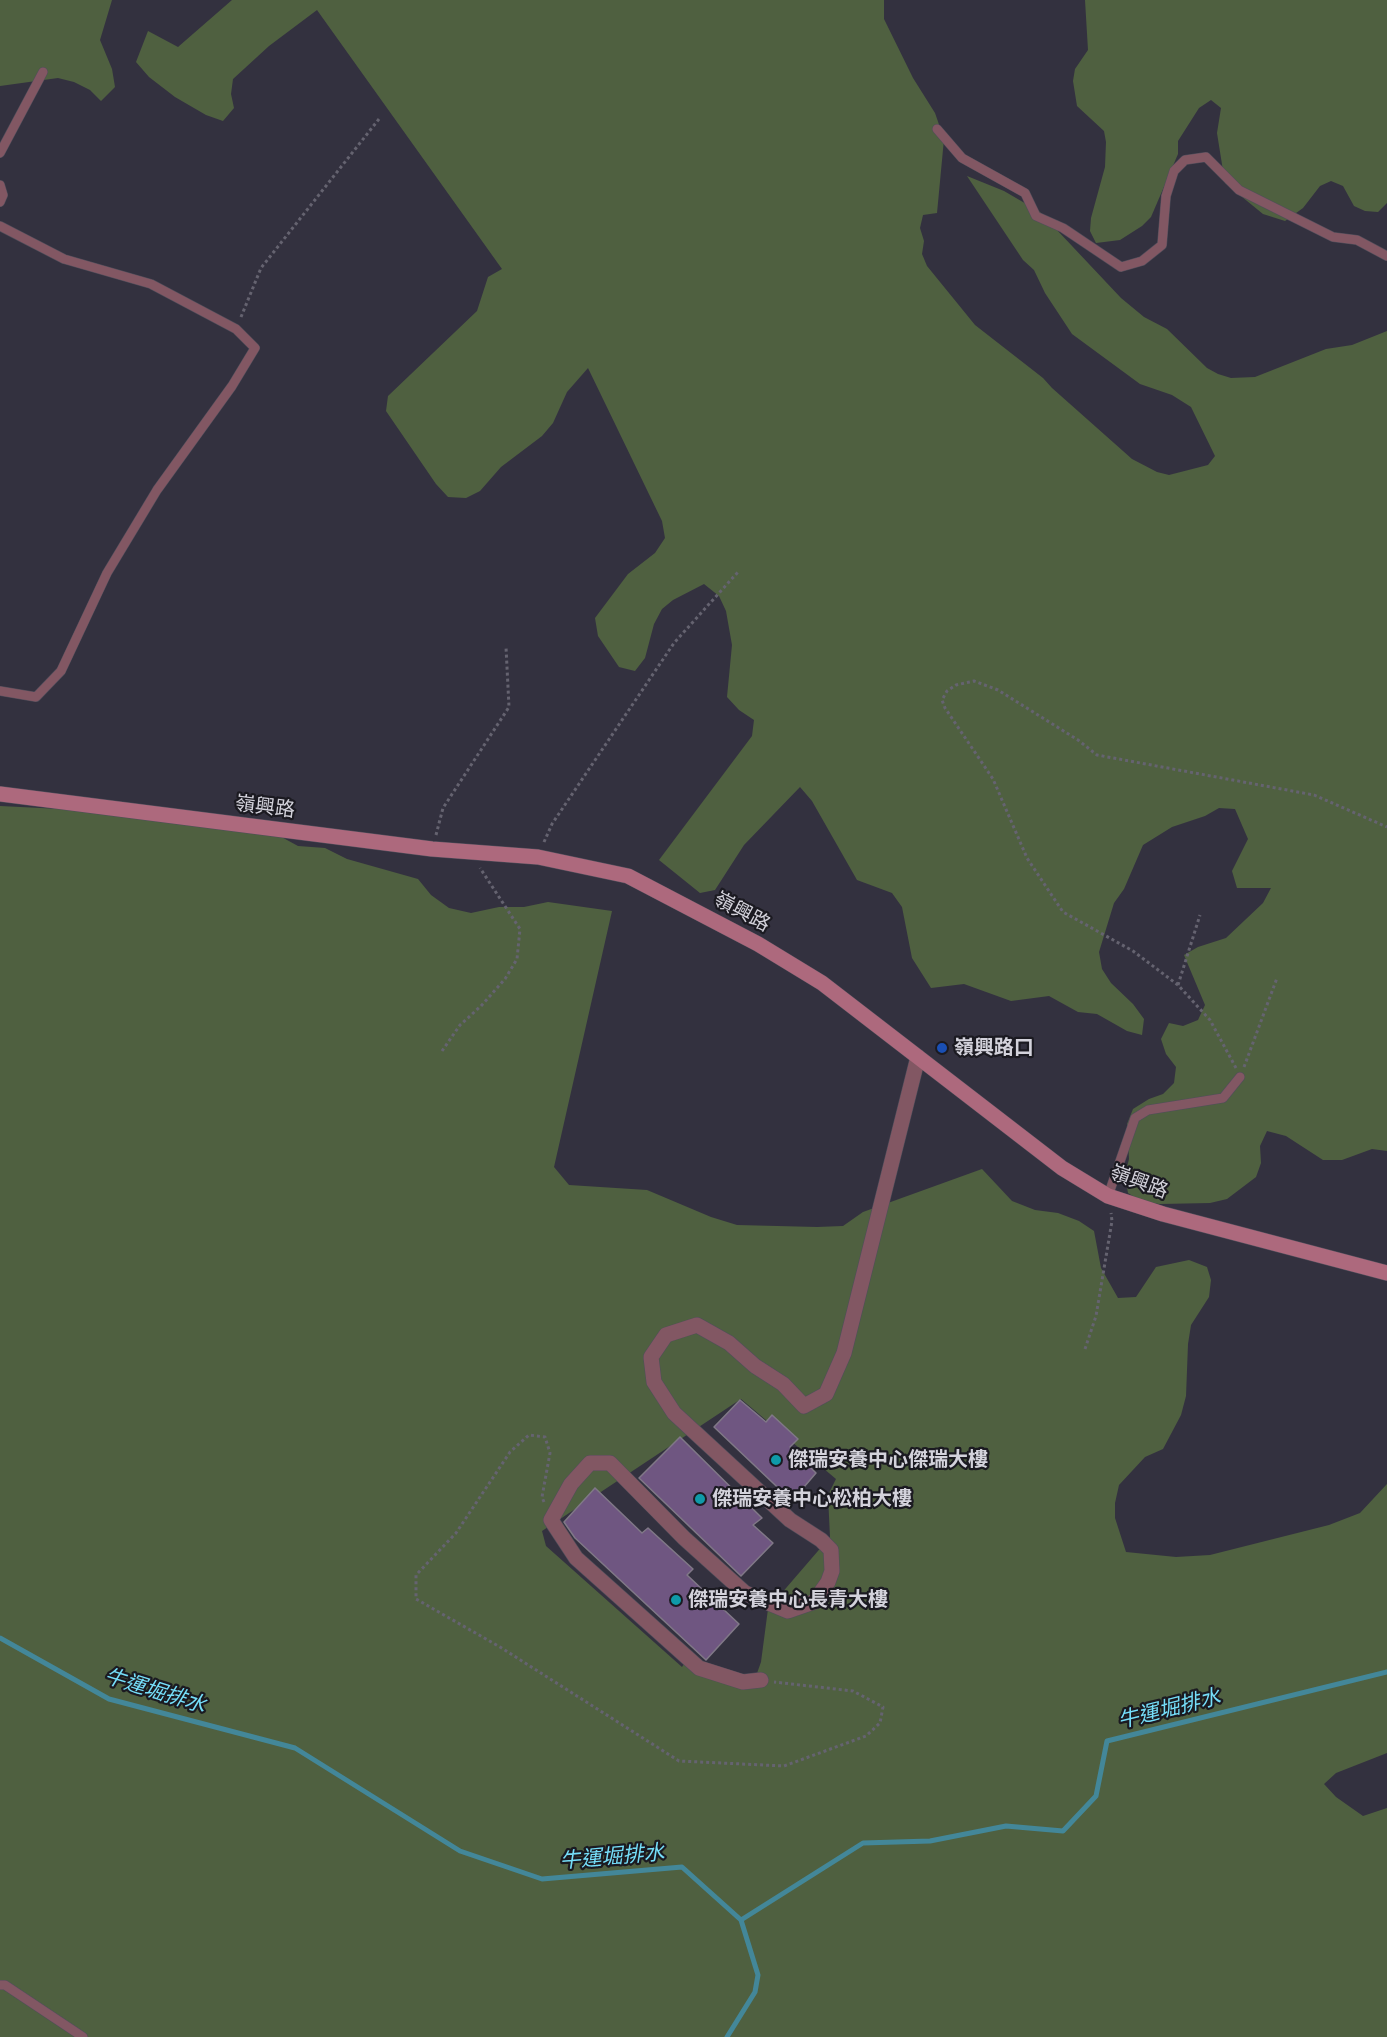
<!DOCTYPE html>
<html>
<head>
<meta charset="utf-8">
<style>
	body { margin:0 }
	canvas { display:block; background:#33313f }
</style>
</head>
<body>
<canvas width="1387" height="2037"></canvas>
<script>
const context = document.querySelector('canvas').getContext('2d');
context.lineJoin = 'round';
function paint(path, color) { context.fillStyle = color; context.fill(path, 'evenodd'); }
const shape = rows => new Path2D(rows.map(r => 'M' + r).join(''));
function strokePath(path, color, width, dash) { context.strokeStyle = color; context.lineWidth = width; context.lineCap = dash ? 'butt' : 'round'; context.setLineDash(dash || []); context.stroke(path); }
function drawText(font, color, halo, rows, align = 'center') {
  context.font = font + ' "Public Sans","Noto Sans TC",sans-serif'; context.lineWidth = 4.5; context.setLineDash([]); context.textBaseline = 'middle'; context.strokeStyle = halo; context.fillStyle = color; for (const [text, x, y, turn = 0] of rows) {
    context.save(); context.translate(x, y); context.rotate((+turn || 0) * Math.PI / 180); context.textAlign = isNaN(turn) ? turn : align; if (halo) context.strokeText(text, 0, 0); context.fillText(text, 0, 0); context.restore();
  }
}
paint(shape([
	[0,0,112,0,100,40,112,69,115,87,101,101,90,90,74,82,58,78,0,86],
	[232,0,884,0,884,19,913,78,935,113,944,139,937,213,923,215,920,228,924,241,922,254,927,266,975,325,1043,378,1052,388,1132,459,1157,472,1169,475,1208,465,1215,456,1191,407,1172,395,1140,384,1072,334,1045,293,1034,270,1023,260,967,176,1004,191,1040,212,1121,298,1144,317,1167,329,1207,368,1218,374,1231,378,1255,377,1326,349,1352,345,1387,331,1387,1151,1372,1149,1342,1160,1323,1160,1286,1136,1267,1131,1260,1146,1261,1163,1256,1177,1227,1199,1210,1203,1160,1204,1142,1202,1128,1193,1125,1175,1129,1159,1127,1124,1133,1109,1149,1099,1163,1094,1174,1083,1176,1067,1166,1054,1161,1039,1169,1023,1183,1026,1198,1020,1205,1005,1184,955,1198,947,1226,938,1263,903,1271,888,1237,888,1232,871,1248,839,1235,809,1219,808,1205,816,1172,827,1143,845,1124,889,1114,903,1099,952,1102,969,1111,983,1133,1004,1144,1019,1142,1035,1127,1031,1097,1014,1078,1012,1049,996,1011,1001,964,984,931,988,912,958,902,907,892,893,857,880,812,801,800,787,744,845,715,890,700,893,659,860,752,736,754,720,739,710,727,697,732,645,726,611,719,596,704,584,673,600,662,609,654,624,645,658,635,671,619,667,598,636,595,618,628,574,655,553,665,538,662,521,588,368,567,392,553,423,542,436,501,467,480,491,466,498,448,497,436,484,386,411,388,396,477,311,488,277,502,269,317,10,269,46,233,79,231,94,234,108,223,121,206,115,175,97,149,77,136,62,148,31,178,47],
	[1085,0,1387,0,1387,203,1378,212,1365,211,1354,206,1343,186,1331,181,1320,186,1303,208,1285,221,1263,214,1225,183,1217,133,1221,108,1211,100,1199,108,1178,141,1178,154,1151,217,1142,226,1120,240,1096,243,1090,231,1091,218,1105,167,1106,142,1104,131,1077,106,1073,81,1075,69,1088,50],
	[0,806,162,814,276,834,298,846,325,848,347,859,418,879,431,895,449,908,471,913,499,907,524,907,548,902,612,911,554,1167,569,1185,647,1190,711,1217,737,1225,817,1227,843,1226,863,1212,982,1169,1012,1201,1035,1210,1058,1213,1079,1221,1094,1231,1101,1268,1118,1298,1136,1297,1156,1267,1189,1260,1207,1267,1211,1280,1209,1297,1191,1325,1188,1344,1186,1396,1181,1415,1163,1449,1145,1457,1119,1485,1115,1503,1115,1518,1126,1552,1176,1557,1210,1555,1329,1525,1360,1513,1387,1484,1387,1753,1336,1773,1324,1784,1336,1797,1363,1816,1387,1808,1387,2037,0,2037],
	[741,1399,836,1479,828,1495,830,1537,768,1609,761,1662,755,1679,689,1657,682,1667,546,1546,542,1531]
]), '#4f6040');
strokePath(shape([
	[0,1638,109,1699,295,1748,460,1851,542,1879,682,1867,741,1920,863,1843,930,1841,1006,1826,1063,1831,1096,1796,1107,1741,1387,1672],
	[727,2037,755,1992,758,1975,741,1920]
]), '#438799', 5);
const building = shape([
	[740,1400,766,1422,772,1415,798,1439,790,1447,816,1473,792,1501,714,1427,740,1400],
	[680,1437,762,1518,753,1525,773,1543,741,1576,639,1478,680,1437],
	[595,1488,642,1533,648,1528,693,1569,687,1575,739,1624,706,1660,575,1538,564,1522,595,1488]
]);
paint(building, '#6f5681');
strokePath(building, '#807887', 1.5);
const lane = shape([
	[937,129,962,158,1025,193,1036,216,1063,228,1121,267,1142,261,1162,245,1166,196,1174,171,1185,160,1206,157,1239,190,1333,237,1357,240,1387,256],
	[0,153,43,72],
	[0,185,3,195,0,202],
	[0,226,64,259,151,284,236,329,255,348,232,386,157,490,107,573,61,671,36,697,0,691],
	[1108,1196,1135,1118,1148,1110,1223,1098,1240,1077],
	[0,1985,5,1985,83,2037]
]);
const street = shape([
	[761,1680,743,1682,699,1668,576,1558,551,1520,571,1484,590,1463,610,1463,684,1538,745,1593,788,1611,814,1602,828,1582,832,1571,831,1550,821,1540,790,1520,674,1413,654,1382,651,1357,666,1335,697,1325,729,1343,755,1366,783,1384,804,1406,826,1394,844,1353,918,1057]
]);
const secondary = shape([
	[0,794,432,849,538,857,628,876,758,944,822,983,1062,1168,1108,1196,1163,1214,1387,1273]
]);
strokePath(lane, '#504e5b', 10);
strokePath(street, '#504e5b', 16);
strokePath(secondary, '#504e5b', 16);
strokePath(shape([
	[241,317,261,268,379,119],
	[436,835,443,808,509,707,506,647],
	[544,842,552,824,674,643,738,572],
	[1178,985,1200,915],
	[442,1051,460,1025,481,1006,505,979,517,959,520,929,480,868],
	[1244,1067,1277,978],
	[1236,1068,1210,1020,1178,985,1133,951,1063,912,1027,858,993,779,945,708,942,700,947,691,956,685,974,681,998,690,1078,740,1097,755,1314,795,1387,827],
	[1085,1349,1096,1316,1112,1221,1111,1213],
	[544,1502,542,1497,550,1453,545,1437,529,1435,510,1452,456,1533,416,1575,416,1599,500,1647,679,1761,784,1766,866,1736,880,1723,883,1707,853,1691,774,1682]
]), '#656370', 3, [3, 3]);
strokePath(lane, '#825763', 9);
strokePath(street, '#825763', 15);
strokePath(secondary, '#ad697d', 15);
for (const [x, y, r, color] of [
	[942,1048,6,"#1a4fb4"],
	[776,1460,6,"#0f9aa8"],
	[700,1499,6,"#0f9aa8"],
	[676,1600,6,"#0f9aa8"]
]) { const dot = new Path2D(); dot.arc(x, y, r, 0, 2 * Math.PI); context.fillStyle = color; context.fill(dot); strokePath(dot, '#1b1a21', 2); }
drawText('20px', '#d3d2db', '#1b1a21', [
	["嶺興路",265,807,7],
	["嶺興路",742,912,28],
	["嶺興路",1139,1182,20]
]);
drawText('bold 20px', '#d3d2db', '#1b1a21', [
	["嶺興路口",954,1048],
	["傑瑞安養中心傑瑞大樓",788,1460],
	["傑瑞安養中心松柏大樓",712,1499],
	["傑瑞安養中心長青大樓",688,1600]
], 'left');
drawText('italic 21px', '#75def9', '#1b1a21', [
	["牛運堀排水",155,1691,17],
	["牛運堀排水",1169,1709,-14],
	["牛運堀排水",612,1857,-5]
]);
</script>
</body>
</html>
